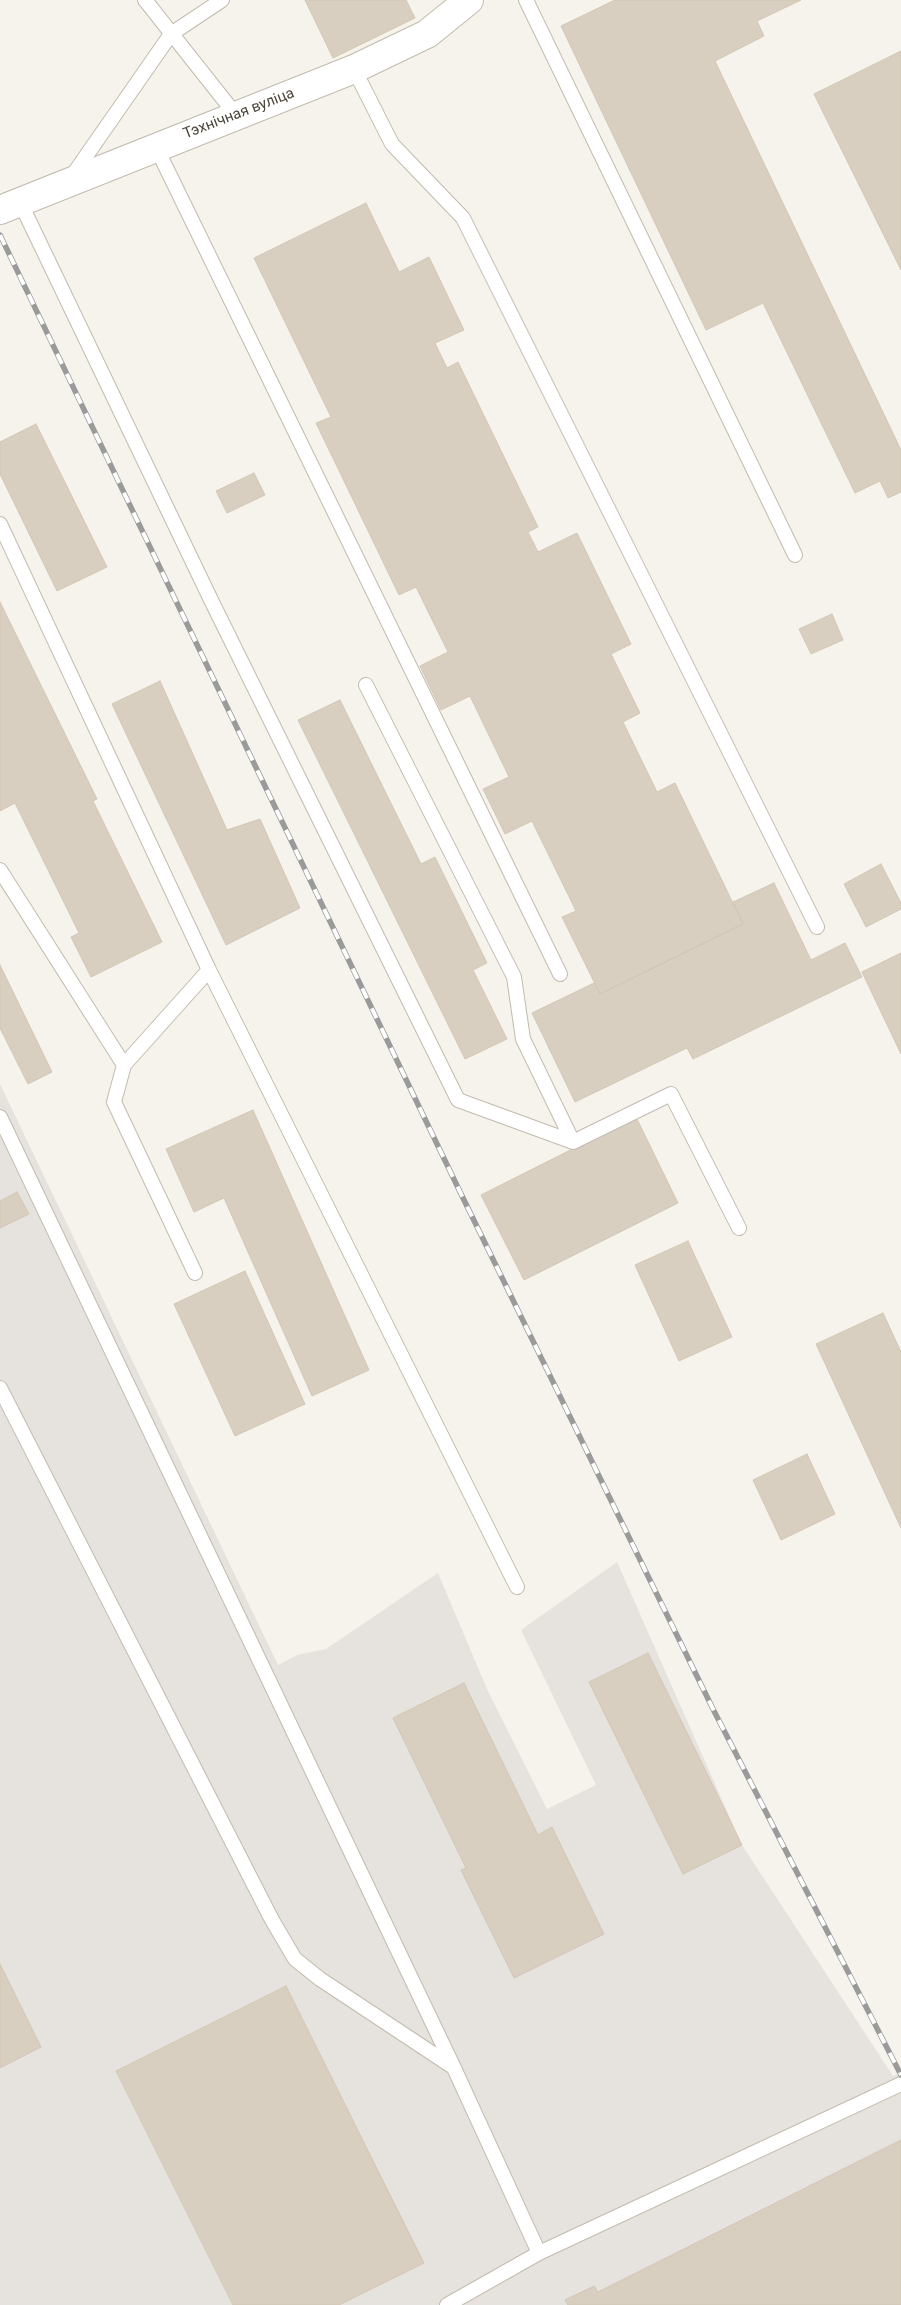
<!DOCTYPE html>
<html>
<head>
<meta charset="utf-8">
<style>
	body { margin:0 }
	canvas { display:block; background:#f6f3ec }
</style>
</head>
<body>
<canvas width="901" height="2305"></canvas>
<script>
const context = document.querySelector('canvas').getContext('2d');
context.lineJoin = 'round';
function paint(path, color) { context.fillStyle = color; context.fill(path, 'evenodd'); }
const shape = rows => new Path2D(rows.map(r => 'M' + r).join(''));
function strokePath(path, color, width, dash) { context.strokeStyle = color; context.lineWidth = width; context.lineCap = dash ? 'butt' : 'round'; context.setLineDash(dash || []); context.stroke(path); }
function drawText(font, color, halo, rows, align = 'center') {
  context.font = font + ' Roboto,sans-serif'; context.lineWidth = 4.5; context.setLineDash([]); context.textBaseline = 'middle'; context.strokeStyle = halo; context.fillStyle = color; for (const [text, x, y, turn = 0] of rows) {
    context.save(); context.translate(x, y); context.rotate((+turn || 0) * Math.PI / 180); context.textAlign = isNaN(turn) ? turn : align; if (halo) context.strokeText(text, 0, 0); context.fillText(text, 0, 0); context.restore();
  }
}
paint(shape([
	[0,1084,278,1665,297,1655,326,1649,438,1573,487,1689,547,1809,596,1785,521,1630,617,1562,742,1845,893,2076,901,2073,901,2305,0,2305]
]), '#e6e2dd');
const building = shape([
	[305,0,406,0,415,18,333,58,305,0],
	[615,0,801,0,757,21,764,36,715,61,901,450,901,492,888,498,880,481,855,493,763,303,706,330,561,26,615,0],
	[901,51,901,270,814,94,901,51],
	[366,203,399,272,429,257,464,330,435,343,447,368,458,362,538,527,528,532,538,552,577,533,631,644,611,654,640,713,623,722,657,792,675,783,743,924,600,994,562,917,576,911,532,821,505,834,483,789,509,777,470,696,441,710,420,666,448,652,416,587,399,595,316,423,331,417,254,258,366,203],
	[36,424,107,567,57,591,0,474,0,442,36,424],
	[254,473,265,495,227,513,216,491,254,473],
	[0,602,97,799,93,801,162,942,91,977,71,937,79,933,15,803,0,811,0,602],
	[832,614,843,640,811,654,799,629,832,614],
	[160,681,227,830,260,819,300,908,226,945,112,704,160,681],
	[340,700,421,864,435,857,487,963,473,970,507,1039,465,1059,298,720,340,700],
	[881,864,901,903,901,909,866,927,844,884,881,864],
	[774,883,811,960,845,943,862,977,693,1059,687,1048,575,1102,532,1013,594,983,600,994,743,924,733,902,774,883],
	[901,953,901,1054,862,972,901,953],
	[0,965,52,1072,28,1084,0,1028,0,965],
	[253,1110,369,1370,312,1396,224,1198,194,1212,166,1149,253,1110],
	[636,1117,678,1203,524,1280,481,1195,636,1117],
	[17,1192,29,1214,0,1228,0,1201,17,1192],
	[688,1241,732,1337,679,1361,635,1265,688,1241],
	[245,1271,305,1404,235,1436,174,1304,245,1271],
	[883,1313,901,1352,901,1528,816,1344,883,1313],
	[807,1454,835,1514,781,1540,753,1480,807,1454],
	[648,1653,742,1845,683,1874,589,1682,648,1653],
	[464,1683,538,1835,552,1827,604,1934,514,1978,461,1870,466,1868,393,1718,464,1683],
	[0,1964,41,2047,0,2068,0,1964],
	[286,1986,424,2263,339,2305,233,2305,116,2071,286,1986],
	[901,2140,901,2305,568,2305,565,2300,594,2286,598,2292,901,2140]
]);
paint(building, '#d8cfc1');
strokePath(building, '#d3c7b4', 1);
const service = shape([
	[145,0,236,115],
	[526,0,795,555],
	[354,69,392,144,463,218,817,927],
	[156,147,560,974],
	[70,179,171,34,222,0],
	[20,202,211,600,458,1100,573,1142,671,1094,739,1228],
	[0,524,209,970,517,1587],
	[366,685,514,977,523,1039,573,1142],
	[0,870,124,1065],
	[0,1117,454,2068,539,2253],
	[195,1273,114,1102,124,1065,209,970],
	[0,1388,272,1920,295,1959,320,1979,453,2067],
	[447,2305,539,2253,901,2084]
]);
const minor = shape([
	[0,210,354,69,427,34,469,0]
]);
strokePath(service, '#c2bbae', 16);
strokePath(minor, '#c2bbae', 30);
strokePath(service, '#fff', 14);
strokePath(minor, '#fff', 28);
const rail = shape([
	[0,235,463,1198,714,1711,901,2075]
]);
strokePath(rail, '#9a9a9a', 5.5);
strokePath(rail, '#fff', 4, [11]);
drawText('15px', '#4b4439', '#fff', [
	["Тэхнічная вуліца",239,114,-21]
]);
</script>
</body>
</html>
